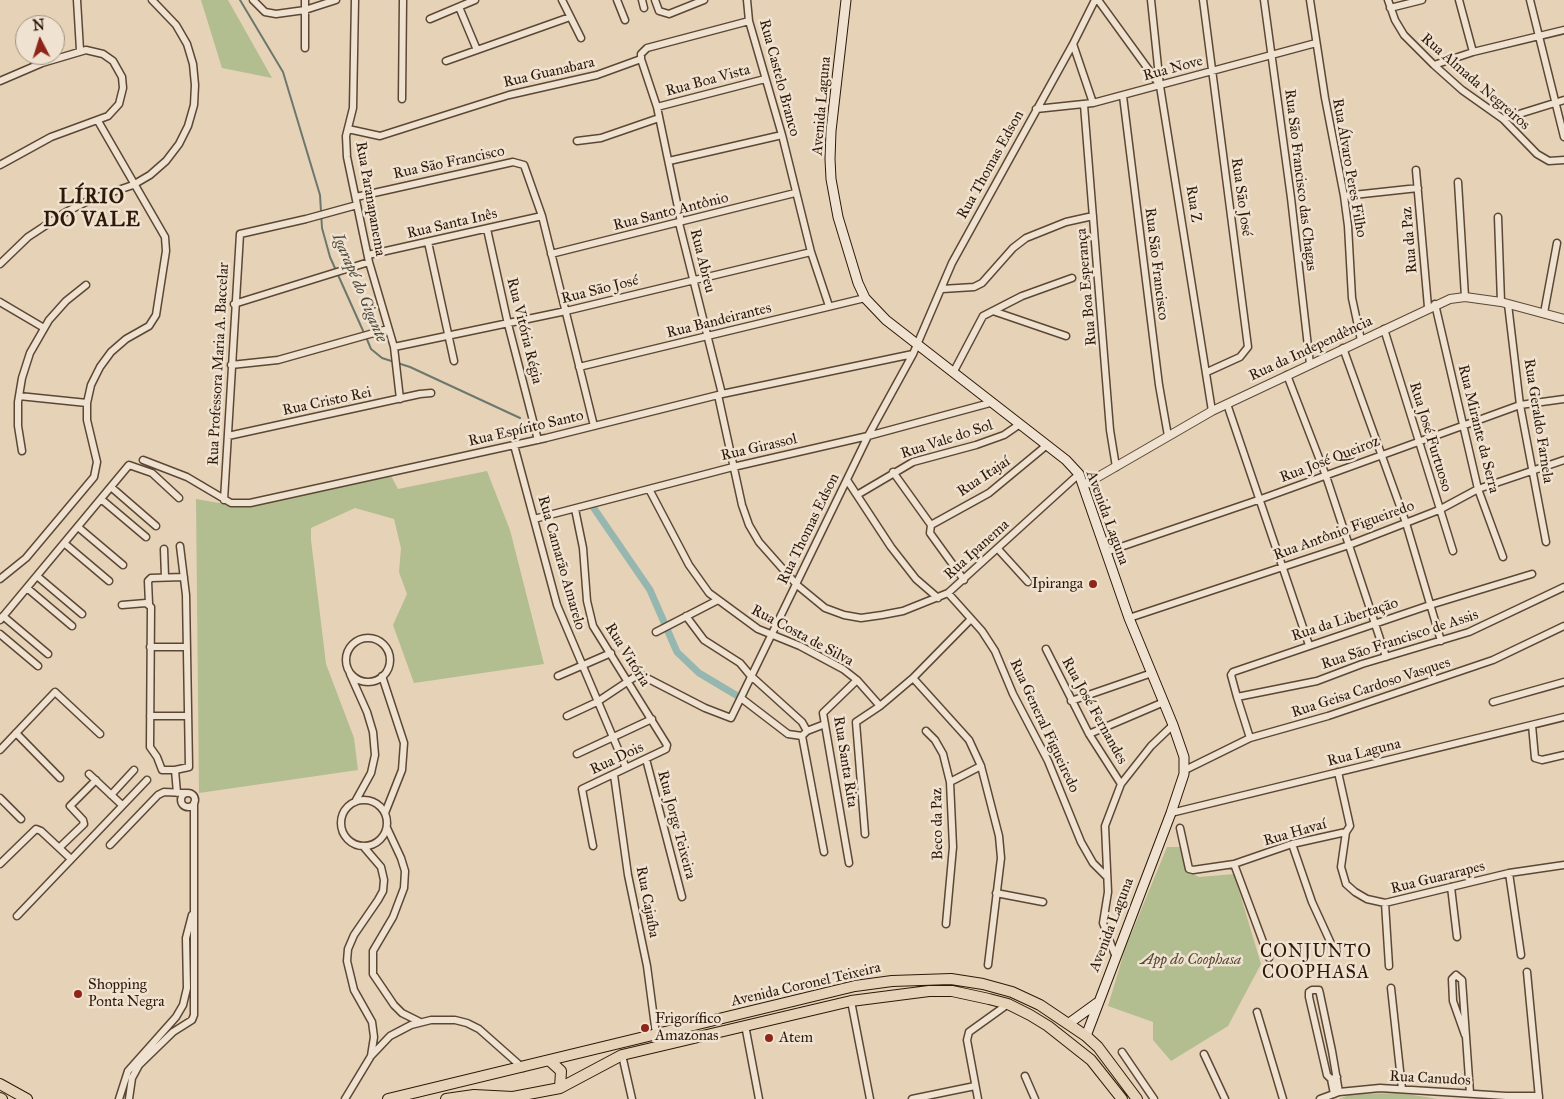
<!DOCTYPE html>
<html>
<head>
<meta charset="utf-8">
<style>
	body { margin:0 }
	#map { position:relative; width:1564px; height:1099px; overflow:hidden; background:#e6d2b7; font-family:"IM FELL Great Primer",serif }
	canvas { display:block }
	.north { position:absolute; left:15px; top:15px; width:50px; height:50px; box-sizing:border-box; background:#efe2d0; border:1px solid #a29280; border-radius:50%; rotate:355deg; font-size:14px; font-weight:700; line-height:20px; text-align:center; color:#2e1909 }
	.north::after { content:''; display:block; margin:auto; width:18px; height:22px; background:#8f2418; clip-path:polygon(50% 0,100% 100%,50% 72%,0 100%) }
</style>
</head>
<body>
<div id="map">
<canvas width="1564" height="1099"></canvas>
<div class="north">N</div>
</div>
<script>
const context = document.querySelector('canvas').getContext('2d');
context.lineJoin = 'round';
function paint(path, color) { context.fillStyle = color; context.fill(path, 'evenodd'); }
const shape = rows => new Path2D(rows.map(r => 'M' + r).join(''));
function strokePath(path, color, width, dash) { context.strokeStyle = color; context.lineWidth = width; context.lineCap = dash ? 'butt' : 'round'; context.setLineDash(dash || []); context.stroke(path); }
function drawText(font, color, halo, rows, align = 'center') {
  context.font = font + ' "IM FELL Great Primer",serif'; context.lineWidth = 5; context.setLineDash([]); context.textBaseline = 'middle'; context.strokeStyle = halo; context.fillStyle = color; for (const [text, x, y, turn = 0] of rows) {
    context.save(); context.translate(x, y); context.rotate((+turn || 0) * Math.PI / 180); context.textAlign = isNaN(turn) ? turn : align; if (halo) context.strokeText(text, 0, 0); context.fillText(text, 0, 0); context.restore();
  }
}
paint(shape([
	[201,0,228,0,272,78,222,68],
	[487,471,510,530,544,664,414,683,393,625,407,594,399,572,401,548,394,519,355,508,311,528,311,540,326,664,354,738,358,770,199,793,196,499,242,507,391,476,398,489],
	[1167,847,1182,847,1187,871,1199,877,1234,874,1261,964,1228,1026,1171,1061,1153,1040,1153,1022,1108,1006,1125,949],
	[1401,1093,1438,1099,1339,1099,1351,1094]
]), '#b2bd90');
strokePath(shape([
	[240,0,283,72,320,195,322,228,330,257,364,333],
	[366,337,371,349,382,358,410,367,520,418]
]), '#6c786d', 2);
strokePath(shape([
	[591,504,650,590,677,652,699,673,741,698]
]), '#96b7b0', 7);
const minor = shape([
	[77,0,80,50],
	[253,0,265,12,276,14,305,10,336,0],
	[355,0,353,108,346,136,347,157,369,262,394,347,400,399],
	[562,0,581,38],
	[617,0,625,20],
	[642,0,644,8],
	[655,0,659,11,669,14,704,0],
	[747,0,749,21,782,135,811,252,829,306],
	[1098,0,1159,84],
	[1151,0,1160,86,1212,411],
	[1203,0,1248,347,1240,357,1207,372],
	[1264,0,1291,198,1310,364],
	[1310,0,1325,98,1344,196,1348,226,1352,298,1361,340],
	[1388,0,1395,20,1404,35,1434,65,1462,90,1503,119,1537,154,1549,161,1564,160],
	[1459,0,1473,52],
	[1530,0,1564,137],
	[459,7,477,50],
	[1390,8,1422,0],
	[430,19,475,0],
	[1073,44,1093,103],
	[305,48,305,0],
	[641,59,657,107,681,222],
	[446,61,570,17],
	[1434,65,1473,52,1564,30],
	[0,81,42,63,86,50,103,54,113,61,122,77,123,88,119,104,108,116,51,137,0,165],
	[1123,96,1159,385,1168,436],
	[402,99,403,0],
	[1084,105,1110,430,1116,467],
	[657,107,765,79],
	[1036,109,1093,103,1316,43],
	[1503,119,1564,100],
	[348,129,380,136,509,95,597,75,641,59,641,54,647,48,749,21],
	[577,141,601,138,659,118],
	[669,161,782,135],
	[1416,170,1428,307],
	[1458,182,1465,297],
	[1344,196,1418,188],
	[356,197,513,162,524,165,542,216,594,426],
	[1498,217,1501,302],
	[679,223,722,394],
	[487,229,508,324,538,440],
	[428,242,454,361],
	[551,254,795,193],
	[368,255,542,216],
	[0,264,28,237,66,212,92,199,133,185,150,175,166,161,179,144,188,126,194,105,195,85,193,64,187,44,176,25,152,0],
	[942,289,974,287,982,283,1013,248,1026,238,1066,222,1093,216],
	[0,302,44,328],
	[234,304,369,262],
	[1435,304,1478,489,1503,557],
	[1508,304,1520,405,1546,542],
	[993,311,1066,336],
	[1544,313,1557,243],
	[1384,329,1453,551],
	[394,347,566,311,811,252],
	[1343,348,1406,523,1441,641],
	[231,365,278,360,388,329],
	[579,367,865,298],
	[953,373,983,316,1022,296,1072,278],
	[1287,375,1326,476,1386,657],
	[718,395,742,505,749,525,759,542,797,585,825,608,844,615,861,618,882,615,903,611,948,593,1079,474],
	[19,396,87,403],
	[1227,404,1309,645],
	[228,436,420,394,431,393],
	[514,445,557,605,626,768],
	[22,451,18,426,18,402,22,378,30,353,49,320,66,301,86,285],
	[143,460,187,477,231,503,250,503,546,438,722,394,913,354,952,263,1073,44,1095,0],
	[893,472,931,525,930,533,964,580],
	[847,480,891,547,916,579,938,598],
	[111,487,156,526],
	[649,489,689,565,709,593,758,629,800,646,843,669,857,680,880,706],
	[857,495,913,462,976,445,1004,435,1020,424],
	[101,499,146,537],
	[224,500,240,234,306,219,357,205],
	[575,509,583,548,587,601,593,626,667,745,666,749,582,789,593,846],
	[534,519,733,467,868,436,990,403],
	[931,525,989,493,1047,445],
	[78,527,123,565],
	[64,543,109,581],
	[164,549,165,577],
	[998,549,1028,582],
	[1106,552,1261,499,1520,405,1564,399],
	[37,576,82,614],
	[0,579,26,558,94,477,97,462,87,420,87,403,91,385,100,367,111,352,126,339,149,326,156,315,166,251,165,237,98,121],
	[27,588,72,626],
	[948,593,982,631,995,651,1013,694,1048,761,1081,842,1093,863,1106,876],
	[149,604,148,581,151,578,184,577],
	[122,605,146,603,151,607,150,747,157,757,162,770,175,770,177,793],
	[3,616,48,654],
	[686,616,704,640,740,663,750,675,802,722,807,731],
	[1129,618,1349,545,1439,510,1478,489,1564,460],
	[0,620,129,465,152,473,179,498],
	[656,632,718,600],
	[0,634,38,666],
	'346 660a22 22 0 1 1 44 0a22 22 0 1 1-44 0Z',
	[150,647,187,647],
	[1046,649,1089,734,1121,784],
	[350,674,367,712,373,732,375,755,371,773,355,802],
	[382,676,404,743,402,770,385,813],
	[558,676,611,653],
	[913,678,969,740,981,766,999,836,1001,858,988,965],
	[1237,697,1317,681,1362,664,1469,632,1564,587],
	[741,698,788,734,802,736],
	[1071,701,1152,673],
	[1493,702,1564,682],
	[150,716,188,716],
	[567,716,597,702,639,674,705,708,731,718,868,436,913,354],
	[1532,725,1535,758,1542,760,1564,755],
	[926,731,935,740,943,754,950,782,953,847,946,924],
	[16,733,60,778],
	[1089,734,1164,702],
	[1250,738,1237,697,1231,675,1233,672,1430,605,1532,574],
	[0,750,55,692,100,734],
	[577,754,652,719],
	[646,759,682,897],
	[175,770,189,767,186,595,180,546],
	[1185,770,1250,738,1328,716,1493,660,1564,626],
	[89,774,122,805],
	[614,775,628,875,647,966,656,1034],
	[950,782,981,766],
	'181 800a7 7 0 1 1 14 0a7 7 0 1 1-14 0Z',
	[111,795,134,770],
	[0,798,21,819],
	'341 823a23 23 0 1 1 46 0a23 23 0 1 1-46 0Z',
	[1171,813,1564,717],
	[387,828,401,858,405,871,404,888,393,917,373,951,373,974,394,1005,402,1013,420,1022],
	[1180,828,1189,869,1193,870,1234,864,1292,844,1346,832,1350,826,1338,772],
	[1346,832,1341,867,1346,884,1355,892,1367,899,1385,903,1509,873,1564,865],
	[865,834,856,722,880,706,913,678,971,619],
	[1292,844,1312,902,1334,950],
	[110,845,158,795,164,792,186,793],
	[363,846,381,867,384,880,383,891,378,900,354,935,348,949,347,961,354,990,372,1022,374,1037,371,1056],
	[59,848,84,824,83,820,70,806,96,780],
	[824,852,802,736,807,731,825,724],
	[849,863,823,713,857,680],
	[0,864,36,829,41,831,71,859],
	[1234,864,1269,958],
	[1509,873,1521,955],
	[1451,887,1457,937],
	[996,893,1043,902],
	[1385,903,1389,966],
	[17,916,147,780],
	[1115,955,1103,923,1108,892,1105,826,1121,784,1151,746,1173,725],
	[1527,972,1539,1098],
	[1391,988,1402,1089],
	[851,1001,870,1099],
	[1257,1012,1283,1099],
	[745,1025,759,1099],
	[1465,1035,1453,1001,1452,979,1456,975,1462,980,1470,1093],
	[1122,1052,1154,1099],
	[1204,1054,1225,1099],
	[622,1055,632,1099],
	[1025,1076,1035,1099],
	[1337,1077,1331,1079,1327,1075,1309,997,1309,992,1312,990,1319,990,1320,994,1332,1051,1339,1092],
	[1331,1079,1334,1094],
	[119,1099,128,1071,176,1017,183,1005,187,988,186,938,192,915],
	[129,1099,132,1078,139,1065,173,1032,192,1020,194,1015,194,803],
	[345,1099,371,1056,390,1036,411,1025,431,1020,455,1020,467,1023,479,1029,523,1068],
	[912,1099,975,1086],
	[978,1099,967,1040,969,1032,1008,1004],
	[1320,1099,1339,1092,1380,1088,1506,1096,1539,1096]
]);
const tertiary = shape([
	[1084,485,1212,411,1450,299,1465,297,1501,302,1564,319]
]);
const secondary = shape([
	[846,0,831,131,830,159,831,179,838,217,858,283,865,298,886,320,1066,460,1079,474,1129,618,1173,725,1184,757,1184,774,1171,813,1086,1036],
	[1068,1024,1097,1003]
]);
const trunk = shape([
	[550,1061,561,1071,560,1088],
	[0,1084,27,1099],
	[0,1098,2,1099],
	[388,1099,855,986,892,981,951,979,983,984,1012,992,1040,1005,1086,1036,1098,1047,1137,1099],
	[446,1099,474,1095,513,1097,560,1088,622,1055,851,1001,929,991,952,991,989,999,1008,1004,1030,1015,1048,1026,1091,1060,1122,1099]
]);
strokePath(minor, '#5c4734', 9);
strokePath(tertiary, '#5c4734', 10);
strokePath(secondary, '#2e1909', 11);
strokePath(trunk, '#2e1909', 12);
strokePath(minor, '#efe2d0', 6);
strokePath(tertiary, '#efe2d0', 8);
strokePath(secondary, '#efe2d0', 9);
strokePath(trunk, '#e6d2b7', 10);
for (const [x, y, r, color] of [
	[1093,584,5,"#8f2418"],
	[78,994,5,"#8f2418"],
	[645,1028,5,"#8f2418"],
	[769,1038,5,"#8f2418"]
]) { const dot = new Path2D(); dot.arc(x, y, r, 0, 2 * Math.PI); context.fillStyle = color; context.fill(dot); strokePath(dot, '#efe2d0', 2); }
drawText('15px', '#2e1909', '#efe2d0', [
	["Rua Nove",1173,69,-15],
	["Rua Guanabara",549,73,-13],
	["Rua Castelo Branco",779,78,75],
	["Rua Boa Vista",708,81,-15],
	["Rua Almada Negreiros",1475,82,41],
	["Avenida Laguna",822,106,-85],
	["Rua São Francisco",449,163,-12],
	["Rua Thomas Edson",991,165,-61],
	["Rua Álvaro Peres Filho",1349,168,80],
	["Rua São Francisco das Chagas",1300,180,83],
	["Rua São José",1241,197,82],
	["Rua Paranapanema",370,199,80],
	["Rua Z",1193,204,81],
	["Rua Santo Antônio",671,212,-14],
	["Rua Santa Inês",452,224,-13],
	["Rua da Paz",1410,240,-95],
	["Rua Abreu",702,261,76],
	["Rua São Francisco",1156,264,83],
	["Rua Boa Esperança",1087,287,-95],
	["Rua São José",600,290,-14],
	["Rua Bandeirantes",719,321,-14],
	["Rua Vitória Régia",524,331,76],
	["Rua da Independência",1311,349,-25],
	["Rua Professora Maria A. Baccelar",219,364,-87],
	["Rua Cristo Rei",327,402,-12],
	["Rua Geraldo Farnela",1538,421,81],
	["Rua Espírito Santo",526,429,-13],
	["Rua Mirante da Serra",1478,429,76],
	["Rua José Furtuoso",1430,437,73],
	["Rua Vale do Sol",947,440,-18],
	["Rua Girassol",759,448,-13],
	["Rua José Queiroz",1330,460,-21],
	["Rua Itajaí",984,477,-34],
	["Avenida Laguna",1107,518,70],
	["Rua Thomas Edson",809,529,-64],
	["Rua Antônio Figueiredo",1344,531,-20],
	["Rua Ipanema",977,550,-42],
	["Rua Camarão Amarelo",561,563,74],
	["Rua da Libertação",1345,620,-18],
	["Rua Costa de Silva",802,636,28],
	["Rua São Francisco de Assis",1400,640,-18],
	["Rua Vitória",627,655,58],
	["Rua Geisa Cardoso Vasques",1371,688,-18],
	["Rua José Fernandes",1094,711,61],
	["Rua General Figueiredo",1044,726,65],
	["Rua Laguna",1364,753,-14],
	["Rua Dois",617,759,-25],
	["Rua Santa Rita",845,762,81],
	["Beco da Paz",938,824,-91],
	["Rua Jorge Teixeira",676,825,75],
	["Rua Havaí",1295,833,-16],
	["Rua Guararapes",1438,878,-14],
	["Rua Cajaíba",647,902,79],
	["Avenida Laguna",1112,925,-69],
	["Avenida Coronel Teixeira",806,985,-13],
	["Rua Canudos",1430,1079,3]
]);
drawText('15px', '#2e1909', '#efe2d0', [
	["Ipiranga",1083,584,"right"],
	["Shopping",88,985],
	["Ponta Negra",88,1002],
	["Frigorífico",655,1019],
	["Amazonas",655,1036],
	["Atem",779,1038]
], 'left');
drawText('italic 15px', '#564a32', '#efe2d0', [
	["App do Coophasa",1191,960]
]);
drawText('italic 16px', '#4d483b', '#efe2d0', [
	["Igarapé do Gigante",359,288,67]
]);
context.letterSpacing = '1px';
drawText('18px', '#2e1909', '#efe2d0', [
	["CONJUNTO",1316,953],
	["COOPHASA",1316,974]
]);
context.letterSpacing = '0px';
context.letterSpacing = '1px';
drawText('bold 20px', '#2e1909', '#efe2d0', [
	["LÍRIO",92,198],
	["DO VALE",92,221]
]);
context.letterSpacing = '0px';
</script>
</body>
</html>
